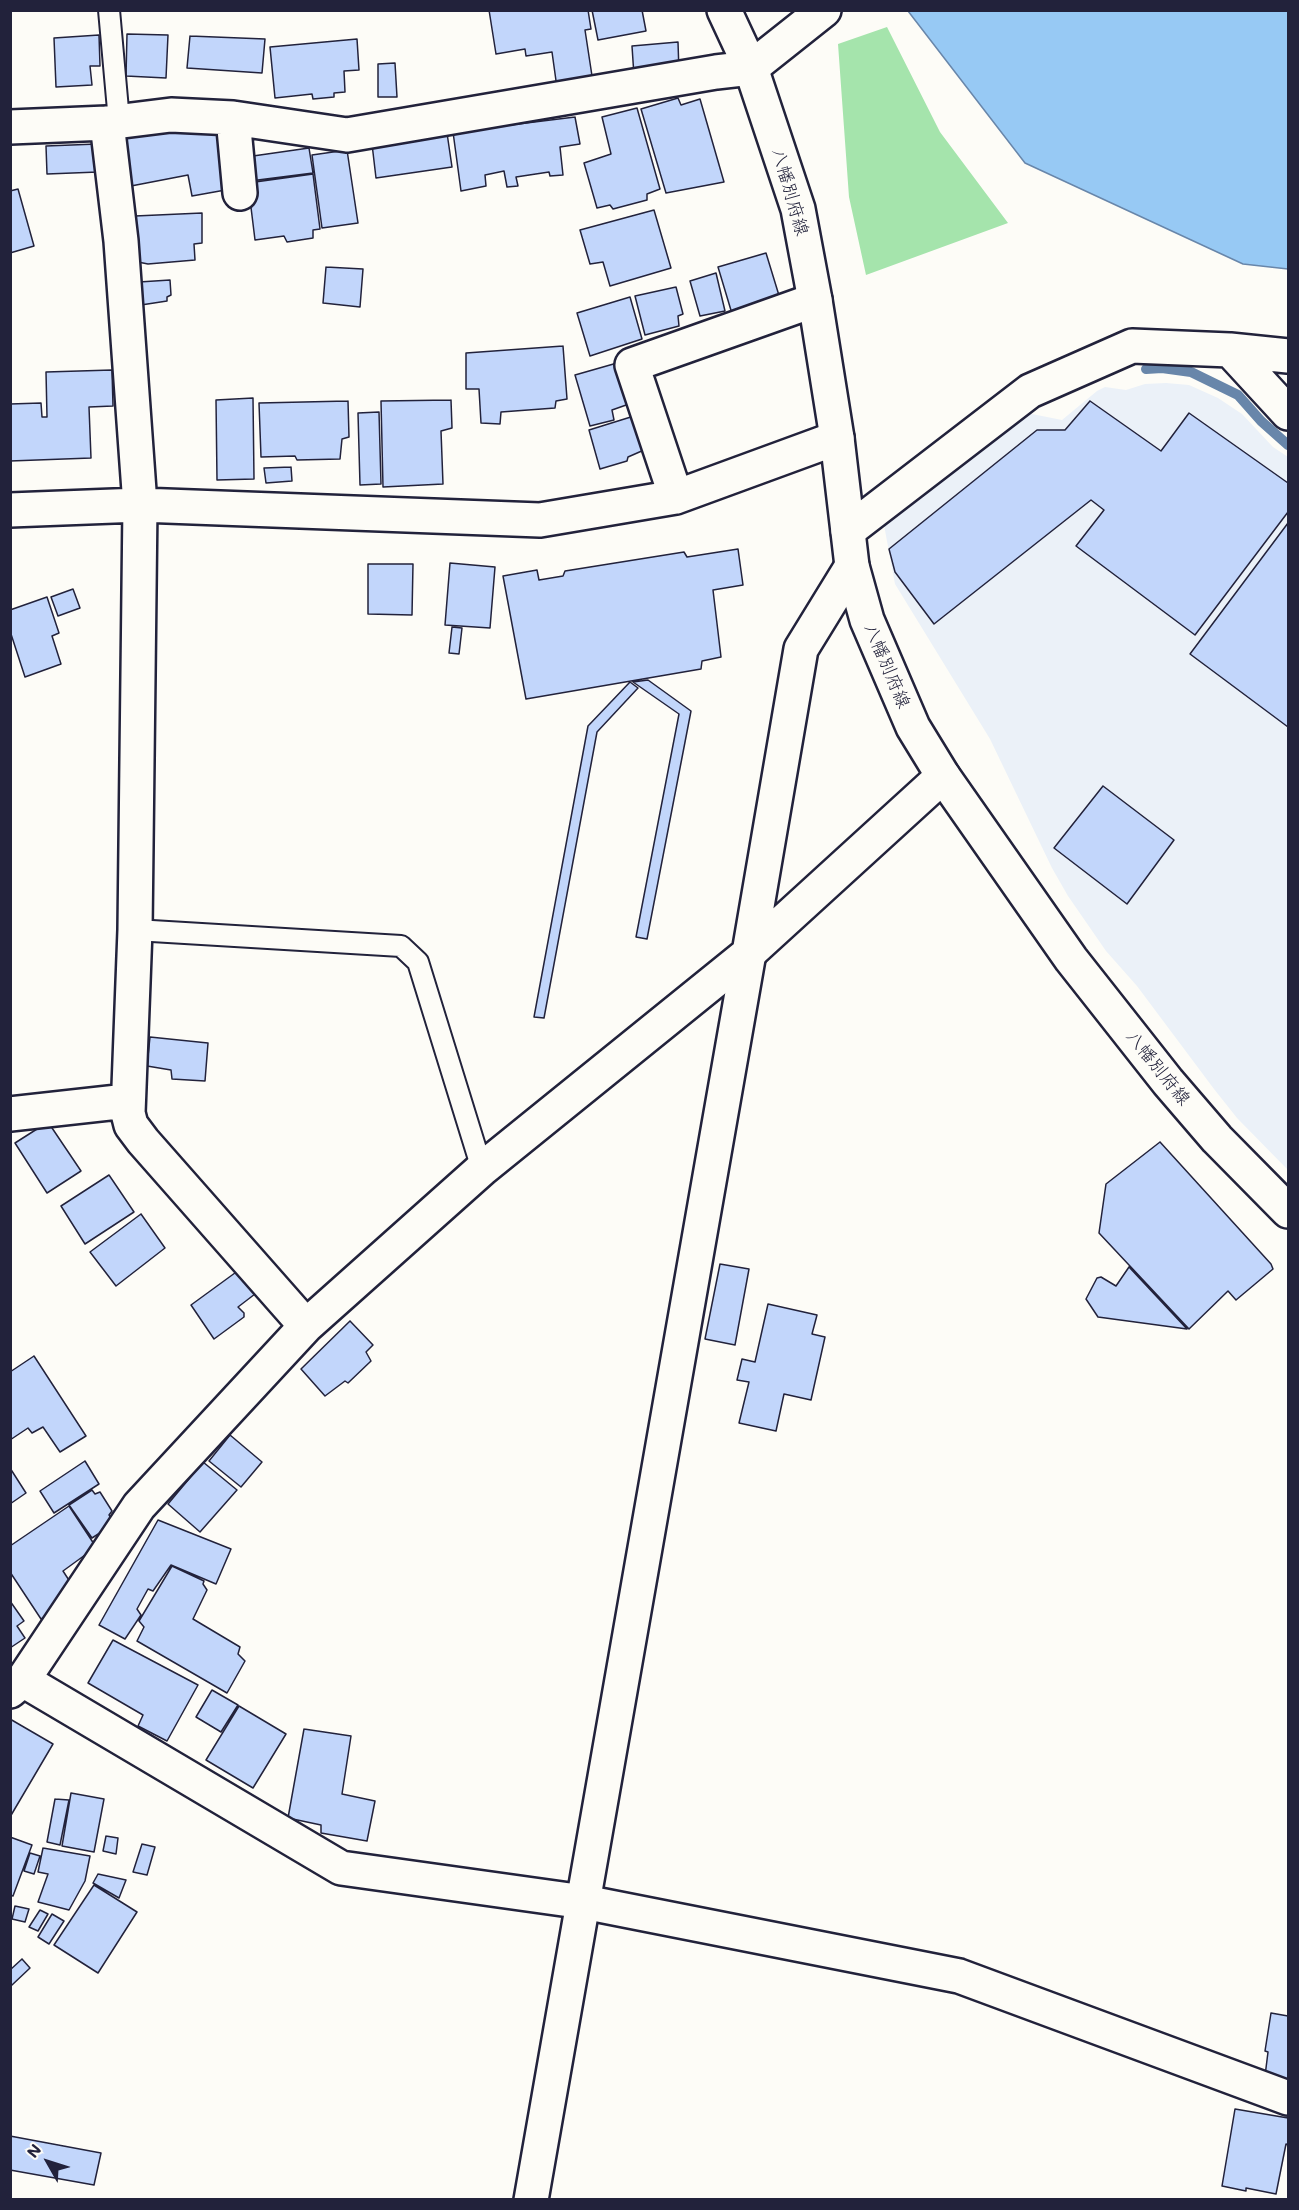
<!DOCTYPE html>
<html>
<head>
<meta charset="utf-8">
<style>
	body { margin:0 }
	#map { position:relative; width:1299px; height:2210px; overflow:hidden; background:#fdfcf7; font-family:Mali,sans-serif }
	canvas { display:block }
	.frame { position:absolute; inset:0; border:12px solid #22223b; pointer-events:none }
	.north { position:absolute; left:18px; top:2132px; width:60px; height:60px; -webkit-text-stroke:4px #fdfcf7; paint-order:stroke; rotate:309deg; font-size:16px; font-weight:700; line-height:24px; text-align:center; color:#22223b }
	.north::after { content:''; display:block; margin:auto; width:21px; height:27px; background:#22223b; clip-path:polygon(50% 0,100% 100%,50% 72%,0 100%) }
</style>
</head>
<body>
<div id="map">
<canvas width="1299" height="2210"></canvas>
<div class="frame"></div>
<div class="north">N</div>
</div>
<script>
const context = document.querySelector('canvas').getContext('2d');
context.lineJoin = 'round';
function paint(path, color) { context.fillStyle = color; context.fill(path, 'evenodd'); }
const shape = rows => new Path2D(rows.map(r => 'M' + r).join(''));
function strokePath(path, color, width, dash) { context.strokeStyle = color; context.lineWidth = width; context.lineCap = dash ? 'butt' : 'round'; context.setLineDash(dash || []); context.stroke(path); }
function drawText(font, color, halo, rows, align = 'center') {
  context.font = font + ' Mali,"Klee One",sans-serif'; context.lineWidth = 4.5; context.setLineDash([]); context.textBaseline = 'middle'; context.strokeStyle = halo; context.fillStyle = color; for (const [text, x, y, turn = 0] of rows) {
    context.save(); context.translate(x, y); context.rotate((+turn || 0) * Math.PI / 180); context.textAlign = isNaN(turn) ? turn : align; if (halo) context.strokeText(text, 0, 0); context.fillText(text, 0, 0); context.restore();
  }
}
paint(shape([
	[1166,383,1189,385,1218,398,1242,414,1273,447,1288,457,1288,1170,1237,1118,1214,1089,1137,986,1106,951,1068,896,1052,868,990,739,895,584,884,525,900,509,1027,413,1062,420,1097,391,1105,387,1126,390,1145,384]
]), '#ebf1f8');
paint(shape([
	[887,27,940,132,1008,223,866,275,849,197,838,44]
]), '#a5e4ac');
const water = shape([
	[908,11,1288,11,1288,269,1243,264,1025,163,908,11]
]);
paint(water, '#97c9f4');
strokePath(water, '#6886aa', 1.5);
strokePath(shape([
	[1146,369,1162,368,1191,372,1238,395,1261,421,1288,445]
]), '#6886aa', 10);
const building = shape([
	[489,10,588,10,591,29,585,30,594,89,558,95,552,52,526,56,525,49,496,54,489,10],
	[592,10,642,10,646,31,598,40,592,10],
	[127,34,168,35,166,78,126,76,127,34],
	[99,35,100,66,90,66,92,85,56,87,54,38,99,35],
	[190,36,265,39,262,73,187,68,190,36],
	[357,39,359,70,344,71,345,92,334,93,334,97,313,99,312,94,275,98,270,47,357,39],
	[678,42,679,72,634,76,632,46,678,42],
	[395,63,397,97,378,97,378,64,395,63],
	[678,98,681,105,700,99,724,182,666,193,641,109,678,98],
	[637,108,660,189,647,194,647,200,613,209,610,205,597,208,584,163,611,154,602,117,637,108],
	[575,117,580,144,560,147,563,175,550,176,549,172,516,177,518,186,507,187,504,171,485,175,486,186,461,191,453,132,575,117],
	[192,125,220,126,231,189,192,196,188,175,131,186,125,138,192,125],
	[447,133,452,167,376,178,372,144,447,133],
	[97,144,98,172,47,174,46,146,97,144],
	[309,148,313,173,250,181,246,157,309,148],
	[347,150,358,223,322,228,312,155,347,150],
	[313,174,320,229,313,230,313,238,287,242,284,236,255,240,248,183,313,174],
	[18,189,34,246,10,253,10,191,18,189],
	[654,210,671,268,610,286,603,262,590,264,580,230,654,210],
	[202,213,202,243,194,244,195,260,148,264,138,262,135,216,202,213],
	[766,253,781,302,733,317,718,267,766,253],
	[326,267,363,269,360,307,323,303,326,267],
	[716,273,725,311,700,316,690,281,716,273],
	[170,280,171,295,167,297,167,301,141,305,139,282,170,280],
	[676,287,683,314,678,316,679,326,645,335,635,296,676,287],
	[630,297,642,339,590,356,577,313,630,297],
	[563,346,567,399,556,401,555,408,501,412,500,424,481,423,479,389,466,389,466,353,563,346],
	[617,363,629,404,612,410,614,420,590,426,575,375,617,363],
	[112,370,113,406,89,407,91,458,10,461,10,404,41,403,42,417,47,417,46,372,112,370],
	[253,398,254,479,217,480,216,400,253,398],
	[451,400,452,428,441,431,443,484,383,487,381,401,451,400],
	[348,401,349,437,342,439,340,459,297,460,295,456,261,457,259,403,348,401],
	[1090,401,1161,451,1189,413,1288,483,1288,512,1195,635,1076,546,1104,510,1091,500,934,624,895,572,889,549,1037,430,1065,430,1090,401],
	[379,412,381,484,360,485,358,413,379,412],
	[634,416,644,450,628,457,627,461,600,469,589,430,634,416],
	[291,467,292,481,266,483,264,468,291,467],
	[1288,523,1288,727,1190,654,1288,523],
	[738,549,743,585,713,590,721,657,702,661,701,669,526,699,503,576,537,570,539,580,563,576,565,571,684,552,687,557,738,549],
	[450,563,495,567,490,628,445,625,450,563],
	[368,564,413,564,412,615,368,614,368,564],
	[73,589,80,608,58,616,51,597,73,589],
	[47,597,59,633,52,636,61,664,25,677,10,631,10,610,47,597],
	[452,627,462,628,459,654,449,653,452,627],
	[648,680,691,711,647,939,636,937,679,714,633,682,648,680],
	[630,682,638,688,597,732,544,1018,534,1017,588,726,630,682],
	[1103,786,1174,840,1127,904,1054,848,1103,786],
	[150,1037,208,1043,205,1081,172,1079,171,1070,147,1066,150,1037],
	[48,1122,81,1171,47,1193,15,1143,48,1122],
	[1160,1142,1271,1264,1273,1269,1236,1300,1228,1291,1189,1329,1099,1233,1106,1184,1160,1142],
	[109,1175,134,1212,85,1244,61,1206,109,1175],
	[141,1214,165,1248,116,1286,90,1252,141,1214],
	[720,1264,749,1269,735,1345,705,1339,720,1264],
	[1129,1267,1187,1329,1098,1317,1086,1299,1097,1278,1101,1277,1116,1286,1129,1267],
	[239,1270,255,1294,238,1307,244,1313,244,1317,214,1339,191,1305,239,1270],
	[768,1304,817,1315,812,1334,825,1337,811,1400,784,1394,776,1431,739,1423,749,1382,737,1380,742,1359,755,1362,768,1304],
	[350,1321,373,1345,366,1352,371,1361,348,1383,345,1381,325,1396,301,1369,350,1321],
	[34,1356,86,1436,60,1452,43,1427,32,1433,28,1428,10,1440,10,1372,34,1356],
	[230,1435,262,1462,241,1487,209,1461,230,1435],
	[85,1461,99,1484,54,1513,40,1491,85,1461],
	[203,1462,237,1490,200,1532,168,1504,203,1462],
	[10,1468,26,1493,10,1504,10,1468],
	[92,1490,95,1494,100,1492,112,1511,109,1515,114,1524,92,1538,69,1505,92,1490],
	[69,1506,96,1547,63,1571,78,1594,41,1619,10,1572,10,1546,69,1506],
	[158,1520,231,1549,216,1584,171,1565,153,1591,148,1589,137,1609,141,1615,125,1639,99,1625,158,1520],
	[172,1566,204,1581,203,1584,207,1590,193,1619,240,1647,238,1654,245,1661,227,1693,137,1641,144,1627,139,1621,172,1566],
	[10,1601,24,1621,17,1626,25,1638,10,1648,10,1601],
	[113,1640,198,1685,167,1741,138,1726,143,1715,88,1683,113,1640],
	[212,1690,238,1705,221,1732,196,1717,212,1690],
	[239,1706,286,1734,253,1788,206,1760,239,1706],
	[10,1719,53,1744,10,1817,10,1719],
	[304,1729,351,1736,342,1794,375,1801,367,1841,321,1833,321,1825,288,1818,304,1729],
	[71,1793,104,1799,94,1852,62,1846,71,1793],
	[55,1799,69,1800,60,1845,47,1842,55,1799],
	[106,1836,118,1838,116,1854,103,1851,106,1836],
	[10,1837,32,1845,13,1896,10,1895,10,1837],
	[142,1844,155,1847,147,1875,133,1872,142,1844],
	[43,1848,90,1856,85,1881,69,1910,38,1902,48,1874,38,1872,43,1848],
	[30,1853,40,1856,34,1874,24,1871,30,1853],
	[98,1874,126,1880,119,1898,93,1883,98,1874],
	[94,1885,137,1912,98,1973,54,1945,94,1885],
	[15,1906,29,1909,25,1922,12,1919,15,1906],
	[40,1910,48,1914,38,1931,29,1927,40,1910],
	[52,1914,64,1921,49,1944,38,1937,52,1914],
	[22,1959,30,1968,12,1985,10,1983,10,1970,22,1959],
	[1271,2013,1288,2016,1288,2081,1265,2076,1268,2052,1265,2051,1271,2013],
	[1235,2109,1288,2118,1288,2145,1286,2144,1276,2194,1246,2188,1246,2191,1222,2186,1235,2109],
	[10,2136,101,2153,94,2185,10,2170,10,2136]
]);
paint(building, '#c2d6fb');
strokePath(building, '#22223b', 1.5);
const service = shape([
	[109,10,119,121],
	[135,930,401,946,418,962,482,1169]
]);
const minor = shape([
	[233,118,240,193],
	[107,123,121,241,140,505,135,930,128,1113,131,1125,143,1141,306,1326],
	[10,127,107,123,171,115,233,118,347,135,716,72,751,68,824,10],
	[1230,350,1288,413],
	[676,497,632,365,815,300],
	[10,510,140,505,540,520,676,497,837,438],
	[848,531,1030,391,1132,346,1230,350,1288,356],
	[749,953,801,649,852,566],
	[10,1114,127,1101],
	[23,1680,341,1868,584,1902,959,1976,1288,2098],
	[10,1691,23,1680,139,1506,306,1326,482,1169,749,953,943,776]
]);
const tertiary = shape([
	[531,2200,749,953]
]);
const secondary = shape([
	[724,10,751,68,798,209,815,300,837,438,852,566,867,620,913,727,943,776,1071,959,1168,1082,1217,1139,1288,1211]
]);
strokePath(service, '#22223b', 24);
strokePath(minor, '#22223b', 38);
strokePath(tertiary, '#22223b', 38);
strokePath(secondary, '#22223b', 38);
strokePath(service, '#fdfcf7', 20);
strokePath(minor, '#fdfcf7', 33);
strokePath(tertiary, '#fdfcf7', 33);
strokePath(secondary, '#fdfcf7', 33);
drawText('18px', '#22223b', '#fdfcf7', [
	["八幡別府線",790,192,74],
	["八幡別府線",887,666,67],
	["八幡別府線",1158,1068,51]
]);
</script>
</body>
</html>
